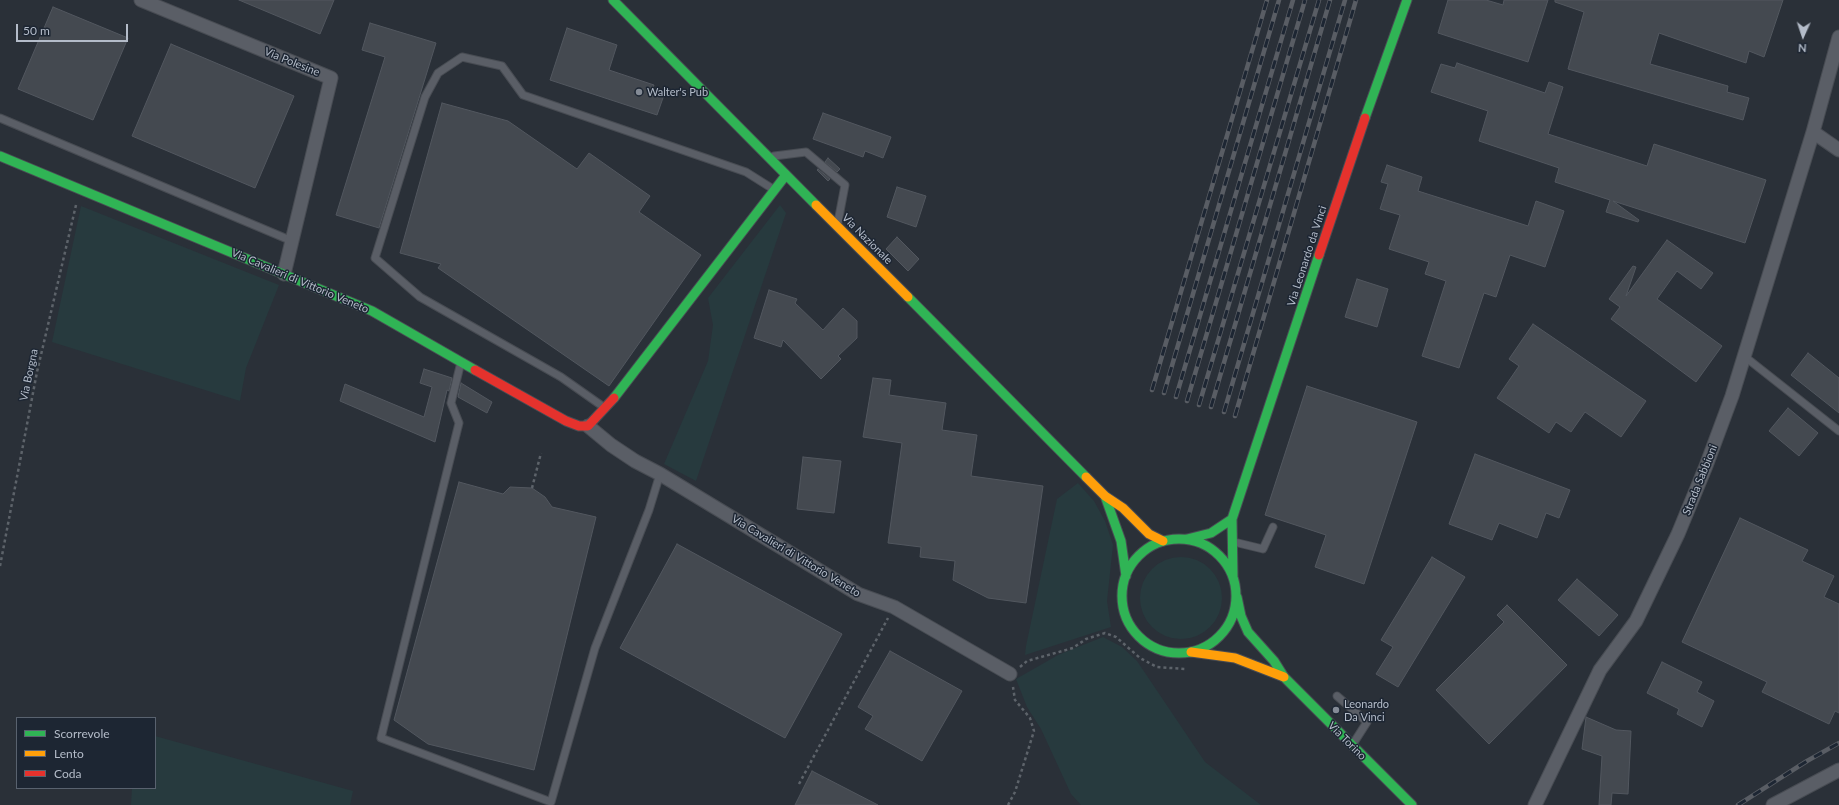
<!DOCTYPE html>
<html>
<head>
<meta charset="utf-8">
<style>
	body { margin:0 }
	#map { position:relative; width:1839px; height:805px; overflow:hidden; background:#2a3038; font-family:Lato,sans-serif }
	canvas { display:block }
	.legend { position:absolute; left:16px; top:717px; width:140px; height:72px; box-sizing:border-box; background:#1d2633; border:1px solid #59626f; margin:0; padding:5px 7px; list-style:none; font-size:12px; color:#b4bcc9 }
	.legend li { display:flex; align-items:center; gap:8px; height:20px }
	.legend b { width:20px; border:1px solid #59626f }
	.north { position:absolute; left:1783px; top:16px; width:40px; height:40px; -webkit-text-stroke:3px #1d2633; paint-order:stroke; rotate:183deg; font-size:11px; font-weight:700; line-height:16px; text-align:center; color:#b4bcc9 }
	.north::after { content:''; display:block; margin:auto; width:14px; height:18px; background:#b4bcc9; clip-path:polygon(50% 0,100% 100%,50% 72%,0 100%) }
	.scale { position:absolute; left:16px; top:24px; width:112px; height:18px; box-sizing:border-box; border:2px solid #b4bcc9; border-top:0; padding-left:5px; font-size:12px; line-height:14px; white-space:nowrap; color:#b4bcc9; -webkit-text-stroke:3px #1d2633; paint-order:stroke }
</style>
</head>
<body>
<div id="map">
<canvas width="1839" height="805"></canvas>
<ul class="legend">
<li><b style="height:5px;background:#30b455"></b>Scorrevole</li>
<li><b style="height:5px;background:#ff9f0a"></b>Lento</li>
<li><b style="height:5px;background:#e5322d"></b>Coda</li>
</ul>
<div class="north">N</div>
<div class="scale">50 m</div>
</div>
<script>
const context = document.querySelector('canvas').getContext('2d');
context.lineJoin = 'round';
function paint(path, color) { context.fillStyle = color; context.fill(path, 'evenodd'); }
const shape = rows => new Path2D(rows.map(r => 'M' + r).join(''));
function strokePath(path, color, width, dash) { context.strokeStyle = color; context.lineWidth = width; context.lineCap = dash ? 'butt' : 'round'; context.setLineDash(dash || []); context.stroke(path); }
function drawText(font, color, halo, rows, align = 'center') {
  context.font = font + ' Lato,sans-serif'; context.lineWidth = 3; context.setLineDash([]); context.textBaseline = 'middle'; context.strokeStyle = halo; context.fillStyle = color; for (const [text, x, y, turn = 0] of rows) {
    context.save(); context.translate(x, y); context.rotate((+turn || 0) * Math.PI / 180); context.textAlign = isNaN(turn) ? turn : align; if (halo) context.strokeText(text, 0, 0); context.fillText(text, 0, 0); context.restore();
  }
}
paint(shape([
	[780,205,786,213,696,481,664,464,708,361,713,325,708,298],
	[81,206,279,285,246,368,240,401,52,342],
	[1078,483,1094,501,1105,521,1113,545,1107,601,1111,627,1025,655,1026,646,1057,499],
	'1140 598a41 41 0 1 1 82 0a41 41 0 1 1-82 0Z',
	[1103,637,1122,647,1137,661,1205,762,1261,805,1081,805,1071,794,1041,729,1027,707,1016,679,1058,655],
	[155,736,353,791,350,805,131,805,132,788,155,788]
]), '#273a3e');
const building = shape([
	[239,0,334,0,320,34,239,0],
	[1448,0,1486,0,1503,5,1504,0,1548,0,1528,62,1438,33,1448,0],
	[1555,0,1783,0,1764,57,1749,51,1746,63,1659,33,1650,64,1728,86,1727,92,1749,98,1743,120,1568,69,1584,12,1555,2,1555,0],
	[53,7,128,38,93,120,18,89,53,7],
	[370,23,436,43,379,228,336,215,385,57,362,50,370,23],
	[567,28,617,45,609,70,654,85,652,91,664,95,657,115,550,80,567,28],
	[171,44,294,96,255,188,132,136,171,44],
	[1457,63,1545,93,1549,82,1563,87,1548,134,1647,166,1654,144,1766,180,1745,243,1613,201,1639,220,1638,222,1606,212,1610,200,1555,182,1559,168,1479,141,1488,111,1431,92,1441,64,1455,68,1457,63],
	[442,103,508,121,577,169,589,153,650,196,639,212,701,255,609,386,438,268,441,264,400,253,442,103],
	[823,113,891,137,883,158,865,151,863,157,813,139,823,113],
	[828,158,840,169,837,172,825,162,828,158],
	[1387,165,1422,177,1418,191,1528,226,1536,201,1564,211,1545,267,1510,255,1496,297,1484,293,1459,368,1422,356,1446,281,1425,274,1429,262,1389,249,1400,215,1380,209,1388,184,1381,182,1387,165],
	[818,169,830,179,828,181,817,170,818,169],
	[897,187,926,196,916,227,887,217,897,187],
	[897,237,919,259,908,271,886,249,897,237],
	[1667,240,1713,273,1701,289,1677,271,1657,299,1722,346,1696,382,1611,319,1620,307,1609,299,1633,266,1636,267,1626,296,1667,240],
	[1357,279,1388,289,1377,327,1345,317,1357,279],
	[769,290,797,299,795,303,823,330,843,308,857,321,857,338,838,356,841,359,821,379,783,340,781,347,754,338,769,290],
	[1533,324,1646,401,1621,437,1585,412,1571,432,1556,422,1549,433,1497,398,1519,366,1509,359,1533,324],
	[1808,353,1839,378,1839,413,1791,375,1808,353],
	[424,369,452,378,449,391,447,390,435,442,340,401,345,384,424,417,432,387,420,383,424,369],
	[873,378,891,380,889,395,946,403,942,430,977,435,971,476,1043,486,1026,603,988,598,953,580,955,561,920,557,921,547,888,543,902,443,863,437,873,378],
	[461,383,492,402,487,413,458,397,461,383],
	[1307,386,1417,422,1364,584,1315,567,1326,535,1265,515,1307,386],
	[1788,408,1818,433,1799,456,1769,431,1788,408],
	[1475,454,1570,490,1559,518,1546,513,1537,538,1499,523,1492,540,1449,524,1475,454],
	[803,457,841,461,834,513,797,509,803,457],
	[459,482,503,494,510,487,532,488,545,497,552,507,596,517,534,770,428,744,394,720,459,482],
	[1740,518,1808,550,1802,561,1834,576,1824,597,1839,604,1839,713,1835,711,1829,724,1762,692,1767,682,1682,642,1740,518],
	[677,544,842,634,785,738,620,648,677,544],
	[1432,557,1465,577,1398,687,1376,674,1393,647,1381,640,1432,557],
	[1577,579,1618,615,1599,636,1558,600,1577,579],
	[1507,605,1567,665,1489,744,1436,690,1504,622,1497,615,1507,605],
	[890,651,962,691,922,761,865,729,873,716,858,707,890,651],
	[1662,662,1702,682,1697,692,1714,701,1702,727,1677,714,1679,709,1647,693,1662,662],
	[1586,717,1616,730,1631,731,1628,794,1612,793,1611,805,1599,805,1602,756,1582,749,1586,717],
	[812,771,878,805,795,805,812,771]
]);
paint(building, '#444950');
strokePath(building, '#52575f', 1);
const lane = shape([
	[0,118,292,241],
	[774,156,806,152,845,185,838,222],
	[1744,356,1839,431],
	[461,362,451,403,459,423,381,738,551,802,595,648,649,510,660,474],
	[605,408,561,377,420,297,375,258,425,97,438,73,462,57,502,66,523,95,746,172,773,189],
	[1234,542,1263,549,1273,527],
	[1337,696,1367,722,1353,744]
]);
const street = shape([
	[141,0,331,78,284,274],
	[1813,132,1839,150],
	[588,426,611,445,635,461,660,474,858,594,894,607,1010,674],
	[1535,805,1600,670,1636,621,1678,534,1706,466,1732,396,1813,132,1839,37],
	[1773,805,1839,770]
]);
const fast = shape([
	[613,0,816,205],
	[1365,118,1407,0],
	[0,156,372,311,475,370],
	[908,297,1086,477],
	[614,398,786,175],
	[1105,496,1121,541,1126,576],
	[1187,539,1211,533,1232,519],
	'1122 596a57 57 0 1 1 114 0a57 57 0 1 1-114 0Z',
	[1233,576,1232,519,1319,255],
	[1237,597,1241,616,1248,632,1274,661,1284,677,1412,805]
]);
const slow = shape([
	[816,205,908,297],
	[1086,477,1105,496,1123,508,1149,534,1163,541],
	[1191,652,1235,658,1284,677]
]);
const jam = shape([
	[1319,255,1365,118],
	[475,370,566,421,579,426,588,426,614,398]
]);
strokePath(lane, '#484c53', 9);
strokePath(street, '#484c53', 15);
strokePath(fast, '#484c53', 11);
strokePath(slow, '#484c53', 11);
strokePath(jam, '#484c53', 11);
strokePath(shape([
	[532,488,541,453],
	[0,566,37,372,76,205],
	[1020,667,1027,661,1073,648,1086,639,1105,633,1116,637,1140,658,1157,667,1185,669],
	[799,784,888,618],
	[1008,805,1015,792,1034,731,1030,718,1015,700,1013,687]
]), '#5d636a', 2.5, [3, 3]);
strokePath(lane, '#5a5e66', 7);
strokePath(street, '#5a5e66', 13);
strokePath(fast, '#30b455', 9);
strokePath(slow, '#ff9f0a', 9);
strokePath(jam, '#e5322d', 9);
const rail = shape([
	[1152,390,1267,0],
	[1164,393,1279,0],
	[1176,397,1293,0],
	[1187,401,1305,0],
	[1199,405,1319,0],
	[1211,407,1330,0],
	[1224,412,1345,0],
	[1235,416,1356,0],
	[1738,805,1807,761,1839,743]
]);
strokePath(rail, '#595d64', 4.5);
strokePath(rail, '#1d2633', 3, [9]);
for (const [x, y, r, color] of [
	[639,92,4,"#848b96"],
	[1336,710,4,"#848b96"]
]) { const dot = new Path2D(); dot.arc(x, y, r, 0, 2 * Math.PI); context.fillStyle = color; context.fill(dot); strokePath(dot, '#1d2633', 1.5); }
drawText('11px', '#b4bcc9', '#1d2633', [
	["Via Polesine",292,62,22],
	["Via Nazionale",867,239,45],
	["Via Leonardo da Vinci",1307,256,-72],
	["Via Cavalieri di Vittorio Veneto",300,281,23],
	["Via Borgna",29,375,-78],
	["Strada Sabbioni",1700,480,-68],
	["Via Cavalieri di Vittorio Veneto",796,556,31],
	["Via Torino",1347,741,45]
]);
drawText('11px', '#b4bcc9', '#1d2633', [
	["Walter's Pub",647,92],
	["Leonardo",1344,704],
	["Da Vinci",1344,717]
], 'left');
</script>
</body>
</html>
